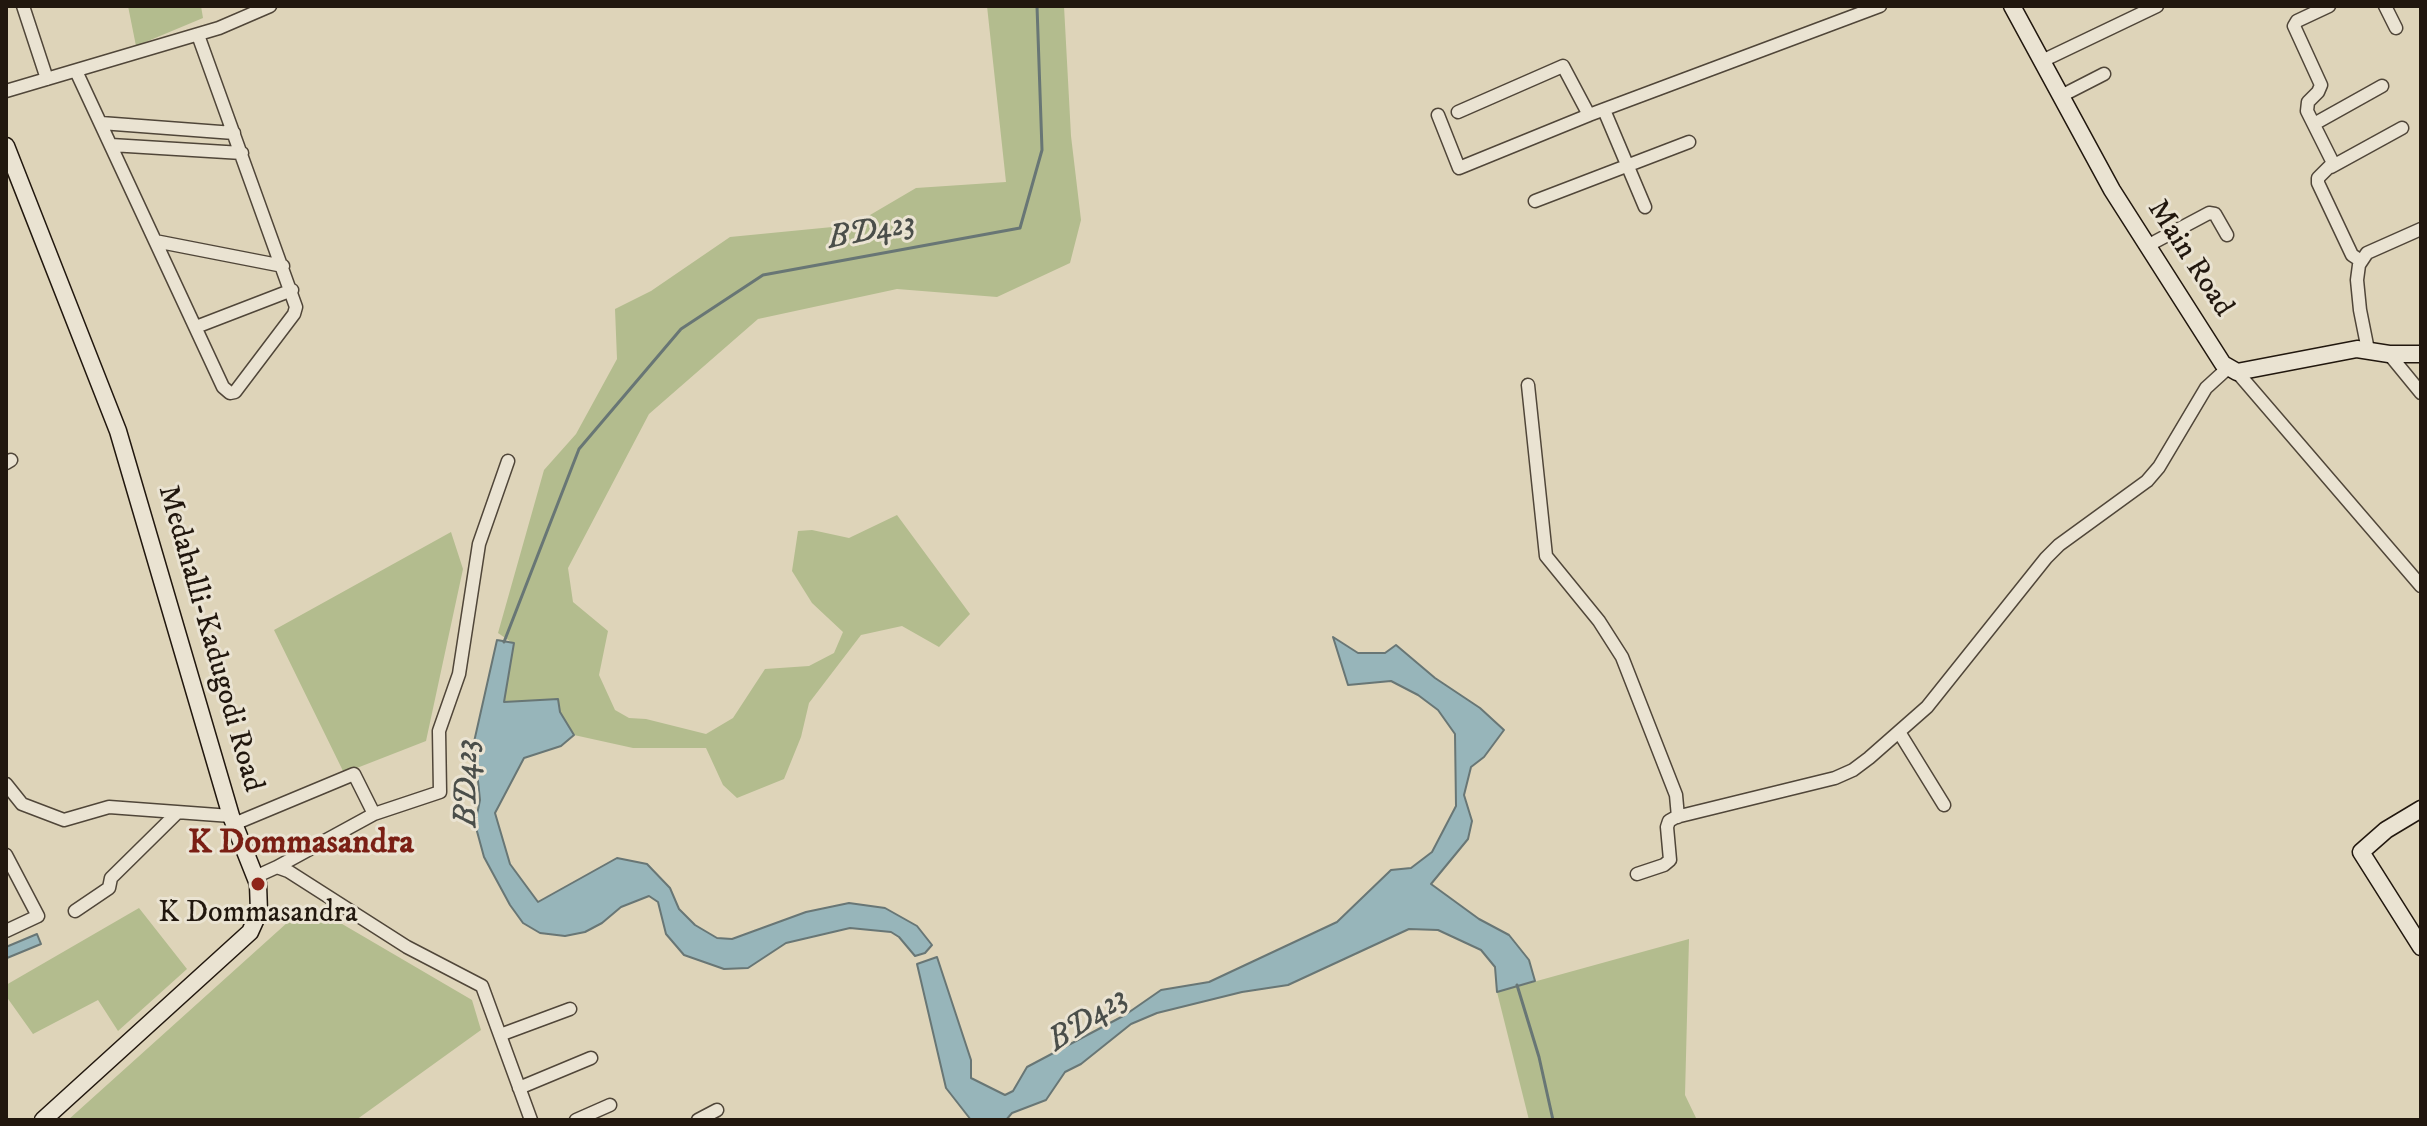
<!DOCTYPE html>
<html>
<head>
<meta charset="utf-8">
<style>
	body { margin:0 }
	#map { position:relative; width:2427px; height:1126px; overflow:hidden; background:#ded4b9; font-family:"IM FELL DW Pica",serif }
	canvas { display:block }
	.frame { position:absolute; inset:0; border:8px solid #21170e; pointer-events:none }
</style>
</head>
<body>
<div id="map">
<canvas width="2427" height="1126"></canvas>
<div class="frame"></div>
</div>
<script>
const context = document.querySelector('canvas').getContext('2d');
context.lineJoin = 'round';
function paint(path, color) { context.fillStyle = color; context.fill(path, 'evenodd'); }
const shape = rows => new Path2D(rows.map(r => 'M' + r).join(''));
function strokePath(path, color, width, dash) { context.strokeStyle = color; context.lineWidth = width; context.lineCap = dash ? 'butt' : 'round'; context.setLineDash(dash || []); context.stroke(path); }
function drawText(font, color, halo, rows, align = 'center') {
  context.font = font + ' "IM FELL DW Pica",serif'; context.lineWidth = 6; context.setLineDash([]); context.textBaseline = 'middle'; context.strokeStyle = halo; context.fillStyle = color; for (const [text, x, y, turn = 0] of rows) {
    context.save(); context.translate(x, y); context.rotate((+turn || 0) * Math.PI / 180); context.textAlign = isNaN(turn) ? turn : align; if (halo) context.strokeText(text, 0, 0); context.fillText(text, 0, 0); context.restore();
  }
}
paint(shape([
	[128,6,201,6,203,18,136,46],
	[987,6,1064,6,1071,136,1081,220,1070,263,997,297,897,289,758,319,649,414,568,568,573,602,608,631,599,675,615,710,629,718,646,719,706,734,733,718,765,669,809,666,834,653,843,632,812,603,792,571,798,531,812,530,849,538,897,515,970,614,939,647,902,626,861,635,809,703,801,737,784,779,737,798,723,785,706,748,633,748,574,735,560,712,504,702,514,644,498,633,544,470,576,434,617,359,615,309,651,291,730,237,853,225,916,188,1006,182],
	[451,532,463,569,426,741,344,773,274,630],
	[308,904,472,1000,481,1030,356,1120,68,1120],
	[139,908,187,969,118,1031,98,1000,33,1034,6,996,6,985],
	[1689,939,1685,1095,1697,1120,1529,1120,1497,992]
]), '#b3bc8e');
const water = shape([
	[1333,637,1358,653,1385,653,1396,645,1435,678,1480,708,1504,730,1484,757,1471,767,1464,795,1472,821,1468,839,1431,884,1479,919,1509,935,1529,960,1535,981,1497,992,1495,967,1481,950,1438,930,1409,929,1288,985,1242,992,1157,1013,1131,1024,1081,1064,1065,1072,1046,1100,1012,1113,1006,1120,971,1120,946,1088,917,964,937,957,971,1060,971,1078,1005,1095,1013,1091,1027,1067,1125,1015,1161,990,1209,982,1337,922,1391,870,1411,868,1432,852,1456,806,1455,734,1438,710,1418,695,1391,681,1348,685,1333,637],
	[497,640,514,643,504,702,558,699,560,712,574,735,561,746,524,758,495,813,510,864,538,902,617,858,647,864,670,888,679,909,695,925,717,938,732,939,806,912,849,903,885,908,917,926,932,945,925,953,915,956,899,937,891,932,850,928,786,943,748,968,724,969,684,955,666,934,658,902,649,896,621,907,602,923,585,932,565,936,540,933,523,923,510,905,484,857,475,824,480,800,474,742,497,640],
	[37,934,41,944,7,958,6,947,37,934]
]);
paint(water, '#97b5ba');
strokePath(water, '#687675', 2);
strokePath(shape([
	[504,642,579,449,681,329,763,275,1020,228,1042,150,1037,6],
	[1517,985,1539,1057,1553,1120]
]), '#687675', 3);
const street = shape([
	[23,6,47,79],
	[2329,6,2297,21,2294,26,2321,85,2318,92,2308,102,2307,111,2333,163,2318,178,2318,183,2352,255,2361,261],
	[2385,6,2396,28],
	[2042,61,2157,6],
	[76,71,223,387,230,393,235,392,294,314,296,307,198,35],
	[6,91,219,28,270,6],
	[2061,96,2104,74],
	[1604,110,1645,207],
	[1458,112,1563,66,1589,115],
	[1438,115,1459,168,1589,115,1880,6],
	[101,123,234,133],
	[2314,124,2382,86],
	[111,145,242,153],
	[2331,167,2402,128],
	[1535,201,1689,142],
	[155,241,283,266],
	[2147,246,2209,213,2215,214,2227,235],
	[196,327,292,290],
	[2368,350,2360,310,2357,280,2359,265,2367,253,2421,229],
	[2389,354,2421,393],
	[2237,372,2421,586],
	[1528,385,1546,556,1599,621,1622,657,1676,795,1678,817],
	[6,463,11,460],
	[1899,732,1944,805],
	[6,784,22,804,64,820,109,807,231,816],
	[234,824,354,774,374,814],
	[6,855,38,916,6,931],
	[277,867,374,814,440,792,439,731,459,674,479,544,508,461],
	[1637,874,1664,865,1670,860,1667,827,1669,821,1676,817,1835,778,1853,770,1869,758,1927,707,2046,558,2059,545,2147,481,2159,467,2206,388,2229,367],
	[255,877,277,867,288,871,407,947,482,986,531,1120],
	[75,911,109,888,111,878,177,813],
	[500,1035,570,1009],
	[519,1088,591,1058],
	[576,1120,610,1105],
	[698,1120,717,1110]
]);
const secondary = shape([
	[2012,6,2112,190,2223,364,2237,372,2357,349,2389,354,2421,354],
	[6,146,118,431,231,816,258,884,259,912,250,932,43,1120],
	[2421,809,2386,830,2361,852,2421,947]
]);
strokePath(street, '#504639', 15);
strokePath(secondary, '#21170e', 19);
strokePath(street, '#eae3d2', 12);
strokePath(secondary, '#eae3d2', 16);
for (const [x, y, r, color] of [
	[258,884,8,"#8f2418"]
]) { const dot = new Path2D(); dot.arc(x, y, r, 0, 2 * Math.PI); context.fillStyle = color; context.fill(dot); strokePath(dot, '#eae3d2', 3); }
drawText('30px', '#21170e', '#eae3d2', [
	["Main Road",2189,259,57],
	["Medahalli-Kadugodi Road",209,639,74]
]);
drawText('30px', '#21170e', '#eae3d2', [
	["K Dommasandra",258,915]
]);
drawText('italic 32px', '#4a4e4a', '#eae3d2', [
	["BD423",872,233,-10],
	["BD423",469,783,-89],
	["BD423",1089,1021,-33]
]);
drawText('bold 34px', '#7a1f14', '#eae3d2', [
	["K Dommasandra",301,845]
]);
</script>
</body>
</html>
